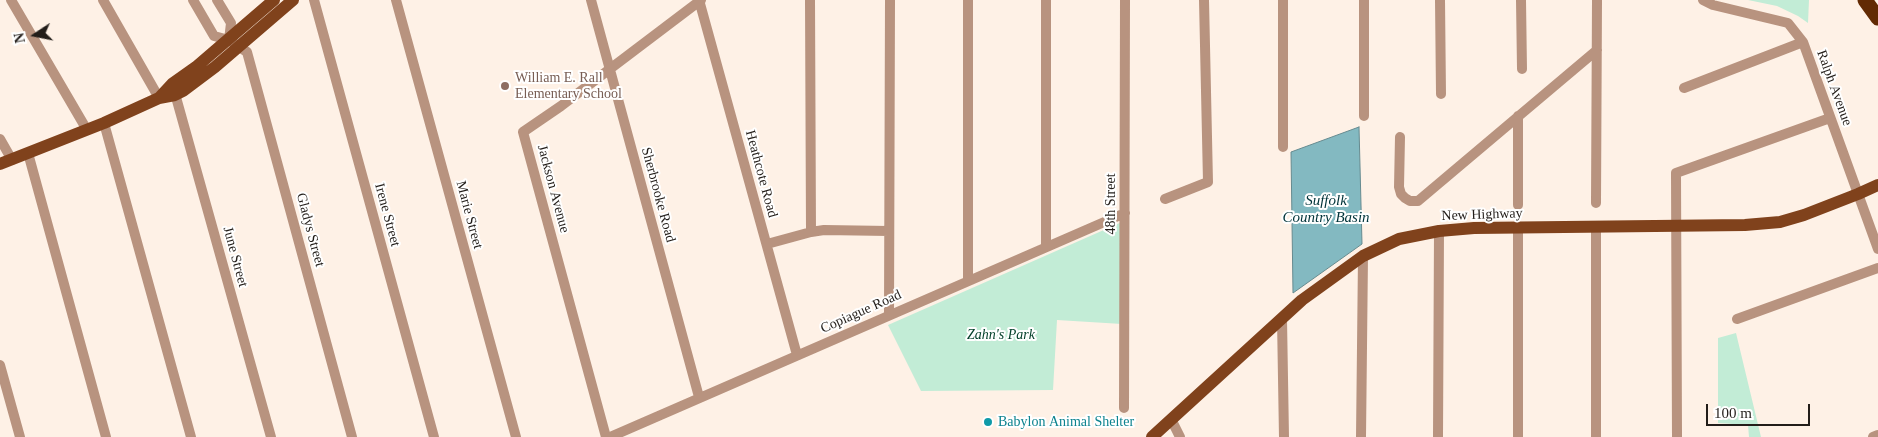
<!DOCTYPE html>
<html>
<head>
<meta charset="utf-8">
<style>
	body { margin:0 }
	#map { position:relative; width:1878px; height:437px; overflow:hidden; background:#fef1e6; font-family:"Times New Roman",serif }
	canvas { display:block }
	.north { position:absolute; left:10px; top:10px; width:50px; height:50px; -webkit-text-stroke:4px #fff; paint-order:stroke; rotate:259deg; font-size:14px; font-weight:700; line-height:20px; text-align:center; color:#221d19 }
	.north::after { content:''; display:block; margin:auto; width:18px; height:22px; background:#221d19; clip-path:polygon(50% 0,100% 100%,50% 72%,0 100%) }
	.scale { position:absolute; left:1706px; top:404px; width:104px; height:22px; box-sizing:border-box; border:2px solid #221d19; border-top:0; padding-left:6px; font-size:15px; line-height:18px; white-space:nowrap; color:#221d19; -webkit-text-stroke:4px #fff; paint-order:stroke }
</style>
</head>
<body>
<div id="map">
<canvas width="1878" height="437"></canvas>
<div class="north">N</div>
<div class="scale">100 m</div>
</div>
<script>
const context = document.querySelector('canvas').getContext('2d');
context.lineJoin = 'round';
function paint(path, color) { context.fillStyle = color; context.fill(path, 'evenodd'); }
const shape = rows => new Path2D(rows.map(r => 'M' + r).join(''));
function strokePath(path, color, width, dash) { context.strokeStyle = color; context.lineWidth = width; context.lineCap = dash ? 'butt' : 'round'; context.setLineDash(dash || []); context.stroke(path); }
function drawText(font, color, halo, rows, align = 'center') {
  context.font = font + ' "Times New Roman",serif'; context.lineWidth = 4; context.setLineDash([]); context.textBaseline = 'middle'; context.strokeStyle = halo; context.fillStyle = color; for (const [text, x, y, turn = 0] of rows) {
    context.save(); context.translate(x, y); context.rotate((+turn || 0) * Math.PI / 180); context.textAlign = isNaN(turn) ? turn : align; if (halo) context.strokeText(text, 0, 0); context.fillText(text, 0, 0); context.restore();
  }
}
paint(shape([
	[1748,0,1809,0,1808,23,1798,16,1777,6],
	[1122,222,1122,324,1057,320,1053,390,921,391,888,325],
	[1736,333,1761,437,1749,437,1748,425,1718,423,1718,338]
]), '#c2ecd6');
const water = shape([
	[1359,127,1362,244,1293,293,1291,152,1359,127]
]);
paint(water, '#83b9c1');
strokePath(water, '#668a8f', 1);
strokePath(shape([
	[11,0,87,130],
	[103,0,159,98],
	[193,0,214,36,229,40,247,52,352,437],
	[217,0,231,23,229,40],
	[314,0,434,437],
	[396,0,516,437],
	[591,0,699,397],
	[699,0,797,355],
	[810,0,811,232],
	[1364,0,1364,116],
	[1440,0,1441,94],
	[1521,0,1522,69],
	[1703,0,1713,5,1788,23,1803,42,1878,249],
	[1684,88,1803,42],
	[174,90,271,437],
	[104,123,191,437],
	[1400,137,1399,187,1401,194,1405,198,1410,201,1418,201,1597,50],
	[0,139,12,160],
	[1283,147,1283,0],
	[28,153,106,437],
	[1165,199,1208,182,1204,0],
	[1596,203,1597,0],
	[1518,205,1518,116],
	[1596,226,1596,437],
	[767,244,811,232,824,230,889,231],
	[1046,246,1046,0],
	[968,281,968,0],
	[889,314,890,0],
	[1282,319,1284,437],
	[1737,319,1878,268],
	[0,365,20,437],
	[1124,408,1125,0],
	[1172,421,1180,437],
	[606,437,523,132,561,106,701,0],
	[610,437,1125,213],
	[1361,437,1363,256],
	[1438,437,1439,231],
	[1518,437,1518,228],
	[1677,437,1676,173,1830,118],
	[1873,437,1878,435]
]), '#b8937f', 10);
strokePath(shape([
	[159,98,172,84,196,67,274,0],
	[0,164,104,123,159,98,175,95,183,91,215,67,293,0],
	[1152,437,1302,300,1363,256,1399,239,1439,231,1474,228,1745,225,1780,222,1804,215,1858,194,1878,185]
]), '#80421c', 12);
strokePath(shape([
	[1865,0,1878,18]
]), '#622a03', 15);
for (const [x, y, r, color] of [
	[505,86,5,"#8d6e63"],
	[988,422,5,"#0f9aa8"]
]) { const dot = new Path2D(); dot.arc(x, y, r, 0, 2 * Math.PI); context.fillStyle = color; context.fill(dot); strokePath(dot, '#fff', 2); }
drawText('14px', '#785e54', '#fff', [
	["William E. Rall",515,78],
	["Elementary School",515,94]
], 'left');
drawText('14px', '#221d19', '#fff', [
	["Ralph Avenue",1834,88,70],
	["Heathcote Road",761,174,75],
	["Jackson Avenue",553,189,75],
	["Sherbrooke Road",658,195,75],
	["48th Street",1111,204,-90],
	["Irene Street",387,215,75],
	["Marie Street",469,215,75],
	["New Highway",1482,215,-2],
	["Gladys Street",310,230,75],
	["June Street",235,257,75],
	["Copiague Road",861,312,-24]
]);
drawText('italic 14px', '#04412b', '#fff', [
	["Zahn's Park",1001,335]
]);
drawText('14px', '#0d838f', '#fff', [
	["Babylon Animal Shelter",998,422]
], 'left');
drawText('italic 15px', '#003339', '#fff', [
	["Suffolk",1326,201],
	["Country Basin",1326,218]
]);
</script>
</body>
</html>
